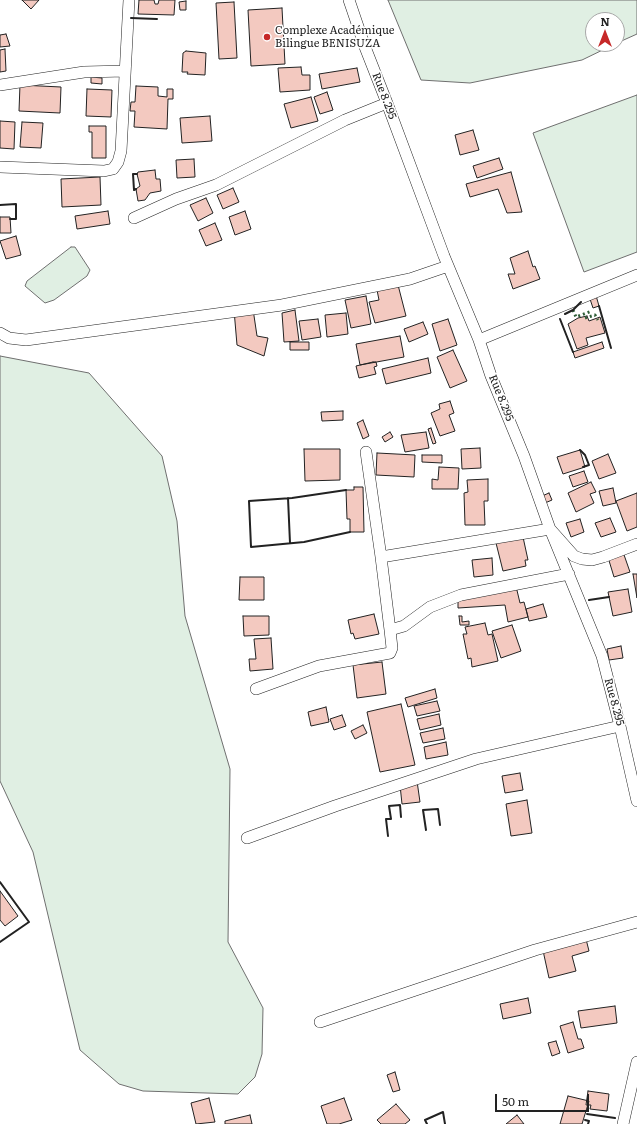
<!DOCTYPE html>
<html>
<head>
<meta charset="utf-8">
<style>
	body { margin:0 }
	#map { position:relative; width:637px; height:1124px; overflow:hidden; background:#fff; font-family:Literata,serif }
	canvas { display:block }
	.north { position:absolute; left:585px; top:12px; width:40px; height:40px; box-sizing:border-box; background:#fff; border:1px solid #a7a7a7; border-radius:50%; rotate:0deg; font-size:11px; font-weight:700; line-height:16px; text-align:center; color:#222 }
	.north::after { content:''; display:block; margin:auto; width:14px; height:18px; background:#c62828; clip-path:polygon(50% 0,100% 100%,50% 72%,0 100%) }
	.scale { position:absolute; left:495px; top:1094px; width:94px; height:18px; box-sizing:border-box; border:2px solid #222; border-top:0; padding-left:5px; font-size:12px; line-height:14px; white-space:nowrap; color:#222; -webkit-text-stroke:3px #fff; paint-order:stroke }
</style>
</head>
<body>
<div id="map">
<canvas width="637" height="1124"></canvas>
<div class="north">N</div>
<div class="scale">50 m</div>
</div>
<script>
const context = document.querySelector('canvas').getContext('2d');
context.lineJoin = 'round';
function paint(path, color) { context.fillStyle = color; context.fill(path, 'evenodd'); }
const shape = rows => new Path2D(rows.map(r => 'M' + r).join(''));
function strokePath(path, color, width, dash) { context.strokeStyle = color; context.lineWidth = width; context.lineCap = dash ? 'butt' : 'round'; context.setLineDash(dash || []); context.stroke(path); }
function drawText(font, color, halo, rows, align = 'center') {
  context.font = font + ' Literata,serif'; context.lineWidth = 3; context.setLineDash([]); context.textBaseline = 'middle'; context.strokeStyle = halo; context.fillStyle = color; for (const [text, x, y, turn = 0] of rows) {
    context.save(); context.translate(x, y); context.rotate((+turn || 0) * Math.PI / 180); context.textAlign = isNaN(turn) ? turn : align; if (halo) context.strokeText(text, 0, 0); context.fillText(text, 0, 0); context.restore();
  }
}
const green = shape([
	[388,0,637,0,637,34,617,43,617,20,593,20,593,44,615,44,582,60,470,83,421,80,388,0],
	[637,95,637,252,584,272,533,133,637,95],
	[71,247,75,247,90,270,87,276,54,300,45,303,25,286,27,281,71,247],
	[0,356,89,373,162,456,177,521,185,616,230,769,228,942,263,1008,262,1054,255,1077,238,1094,143,1091,119,1084,80,1050,33,852,0,781,0,356]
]);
paint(green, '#e0efe3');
strokePath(green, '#6f6f6f', 1);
const building = shape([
	[22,0,39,0,31,9,22,0],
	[139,0,154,0,155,4,158,4,159,0,175,0,174,15,138,14,139,0],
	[186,1,186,10,180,10,179,2,186,1],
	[234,2,237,58,219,59,216,3,234,2],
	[282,8,285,64,251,66,248,10,282,8],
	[6,34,10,46,0,47,0,35,6,34],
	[5,49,6,71,0,72,0,50,5,49],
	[186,51,206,53,205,75,187,74,188,72,182,72,183,53,186,51],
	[301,67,302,75,310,75,310,90,280,92,278,68,301,67],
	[357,68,360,82,322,89,319,74,357,68],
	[91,77,102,78,102,84,91,83,91,77],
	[20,85,61,87,60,113,19,111,20,85],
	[136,86,158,87,158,96,167,97,167,89,173,89,173,99,168,99,167,129,134,127,135,111,130,111,131,102,135,102,136,86],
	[87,89,112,90,111,117,86,116,87,89],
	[327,92,333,110,320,114,314,97,327,92],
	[311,97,318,121,291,128,284,104,311,97],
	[210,116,212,141,182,143,180,118,210,116],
	[0,121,15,122,14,149,0,148,0,121],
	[22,122,43,123,41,148,20,147,22,122],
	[89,126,106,126,106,158,92,158,92,132,89,132,89,126],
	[473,130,479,150,460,155,455,135,473,130],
	[499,158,503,169,477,178,473,166,499,158],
	[194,159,195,177,177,178,176,160,194,159],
	[155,170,156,179,160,179,161,191,150,193,145,200,138,201,136,189,140,186,137,174,138,172,155,170],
	[511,172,522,212,507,213,498,189,470,197,466,184,511,172],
	[100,177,101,205,62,207,61,179,100,177],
	[233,188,239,202,223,209,217,195,233,188],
	[206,198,213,213,198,221,190,205,206,198],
	[108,211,110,224,77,229,75,216,108,211],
	[245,211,251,229,235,235,229,217,245,211],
	[0,217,10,217,11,233,0,233,0,217],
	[215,223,222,240,206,246,199,230,215,223],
	[16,236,21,255,6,259,0,241,16,236],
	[528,251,533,267,535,266,540,279,513,289,508,274,515,274,510,258,528,251],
	[397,281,406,316,375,323,369,302,379,300,376,285,397,281],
	[595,292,599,306,593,308,589,296,595,292],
	[366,296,371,324,351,328,345,300,366,296],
	[253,309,257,336,268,338,264,356,237,345,234,310,253,309],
	[295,310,299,341,284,342,282,313,295,310],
	[346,313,348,334,327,337,325,315,346,313],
	[587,316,589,321,600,317,605,333,586,338,588,345,577,349,568,324,578,318,587,316],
	[318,319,321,337,302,340,299,321,318,319],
	[448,319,457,345,440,351,432,324,448,319],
	[423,322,428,334,409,342,404,329,423,322],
	[400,336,404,357,360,365,356,344,400,336],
	[290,342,309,342,309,350,290,350,290,342],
	[602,342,604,348,575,358,573,352,602,342],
	[453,350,467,381,450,388,437,357,453,350],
	[428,358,431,373,386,384,382,369,428,358],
	[373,362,376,362,377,366,374,367,376,374,359,378,356,366,373,362],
	[450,401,454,413,449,415,455,431,440,436,431,413,440,409,439,404,450,401],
	[343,411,343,420,322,421,321,412,343,411],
	[363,420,369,436,363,439,357,423,363,420],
	[431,428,436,443,433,444,428,429,431,428],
	[390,432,393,437,385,442,382,437,390,432],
	[426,432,429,448,405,452,401,435,426,432],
	[480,448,481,468,462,469,461,449,480,448],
	[304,449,340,449,340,480,305,481,304,449],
	[580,450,585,467,563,474,557,457,580,450],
	[377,453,415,455,414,477,376,475,377,453],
	[608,454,616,473,599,479,592,461,608,454],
	[422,455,442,455,442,463,422,462,422,455],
	[439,467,459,468,458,489,432,489,432,479,438,480,439,467],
	[584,471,588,482,573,487,569,476,584,471],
	[488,479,488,501,484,501,485,525,465,525,464,493,468,492,467,480,488,479],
	[591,482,596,492,590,494,594,503,576,512,568,493,591,482],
	[354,487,363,487,364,532,350,532,350,519,347,519,346,490,354,490,354,487],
	[613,488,616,503,603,506,599,491,613,488],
	[549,493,552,500,545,503,542,496,549,493],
	[637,493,637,527,627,531,616,501,637,493],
	[610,518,616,532,601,537,595,523,610,518],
	[580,519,584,532,571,537,566,523,580,519],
	[523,537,528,560,525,560,526,566,503,571,496,543,523,537],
	[622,549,630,572,614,577,607,554,622,549],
	[492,558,493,575,474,577,472,560,492,558],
	[633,574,637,574,637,598,633,574],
	[240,577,264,577,264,600,239,600,240,577],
	[515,582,520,603,524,602,528,617,508,622,505,605,458,608,458,591,515,582],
	[628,589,632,612,613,616,608,592,628,589],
	[543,604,547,617,529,621,526,609,543,604],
	[374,614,379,634,355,639,353,633,351,634,348,620,374,614],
	[243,616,269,616,269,635,244,636,243,616],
	[459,616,462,616,462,622,469,621,469,625,460,625,459,616],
	[485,623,488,635,492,634,498,661,472,667,471,658,468,659,463,634,467,634,465,627,485,623],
	[512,625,521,651,501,658,492,631,512,625],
	[271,638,273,669,250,671,249,659,256,659,254,639,271,638],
	[621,646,623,658,609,660,607,649,621,646],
	[382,662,386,694,357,698,353,665,382,662],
	[435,689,437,698,408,707,405,698,435,689],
	[437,701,440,711,417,716,414,706,437,701],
	[401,704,415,765,380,772,367,712,401,704],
	[326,707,329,722,311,726,308,712,326,707],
	[439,714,441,725,420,730,417,719,439,714],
	[342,715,346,726,334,730,330,719,342,715],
	[363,725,367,733,355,739,351,731,363,725],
	[443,728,445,739,423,743,420,733,443,728],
	[446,742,448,755,426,759,424,747,446,742],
	[520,773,523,790,505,793,502,776,520,773],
	[417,781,420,802,402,804,400,785,417,781],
	[527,800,532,833,511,836,506,804,527,800],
	[0,891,18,916,5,926,0,920,0,891],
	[585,935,589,951,572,956,576,971,549,978,542,946,585,935],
	[528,998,531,1013,503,1019,500,1004,528,998],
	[615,1006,617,1023,581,1028,578,1011,615,1006],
	[573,1022,578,1039,581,1039,584,1048,568,1053,560,1026,573,1022],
	[556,1041,560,1053,552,1056,548,1043,556,1041],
	[395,1072,400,1090,393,1092,387,1075,395,1072],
	[588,1091,609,1094,607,1111,590,1109,591,1105,586,1105,588,1091],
	[568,1096,589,1101,582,1124,560,1124,568,1096],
	[209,1098,215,1122,196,1124,191,1103,209,1098],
	[344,1098,352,1120,339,1124,327,1124,321,1106,344,1098],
	[396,1104,410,1120,405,1124,381,1124,377,1120,396,1104],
	[250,1115,252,1124,225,1124,225,1121,250,1115],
	[517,1115,524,1124,506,1124,517,1115]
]);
paint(building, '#f3c9c0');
strokePath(building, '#222', 1);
const street = shape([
	[349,0,365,47,387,103,444,256,479,340,491,376,524,456,550,529,602,656,620,726,637,801],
	[0,85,84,72,125,71],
	[0,167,104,171,113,169,118,162,121,151,129,0],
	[134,218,176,199,216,185,345,120,387,103],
	[0,333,9,338,26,340,282,305,410,279,448,266],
	[479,340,637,275],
	[366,452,381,557],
	[390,630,404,626,430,607,461,595,569,574],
	[256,689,319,666,390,653,392,648,390,630,381,557,550,529,574,556,582,559,592,560,603,557,637,544],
	[247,838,335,806,476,759,620,726],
	[320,1022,535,950,637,922],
	[623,1124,637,1062]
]);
strokePath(street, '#222', 12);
strokePath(street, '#fff', 11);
strokePath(shape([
	[573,310,576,317,592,311],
	[585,318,595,315,598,320]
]), '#2f5e38', 3, [2, 3]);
strokePath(shape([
	[131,18,157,19],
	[136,189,134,190,133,174,137,174],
	[0,205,16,204,16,219,10,219],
	[599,306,611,348],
	[565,314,573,310,581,302],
	[560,319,573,352],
	[580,450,585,455,589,465,583,467],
	[346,490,292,498,249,501,251,547,304,542,350,532],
	[288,498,290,543],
	[589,600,609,597],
	[426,830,423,810,438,809,440,825],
	[388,836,386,819,391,819,389,806,400,805,401,817],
	[0,882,29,922,0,942],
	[587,1114,615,1118],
	[585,1120,589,1121,588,1124],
	[427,1124,425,1120,443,1112,445,1124]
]), '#222', 2);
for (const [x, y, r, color] of [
	[267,37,4,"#c62828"]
]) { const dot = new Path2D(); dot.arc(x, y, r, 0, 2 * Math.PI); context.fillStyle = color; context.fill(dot); strokePath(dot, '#fff', 1.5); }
drawText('11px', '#222', '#fff', [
	["Complexe Académique",275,31],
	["Bilingue BENISUZA",275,44]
], 'left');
drawText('11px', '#222', '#fff', [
	["Rue 8.295",384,96,69],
	["Rue 8.295",501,398,68],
	["Rue 8.295",614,702,75]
]);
</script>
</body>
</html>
